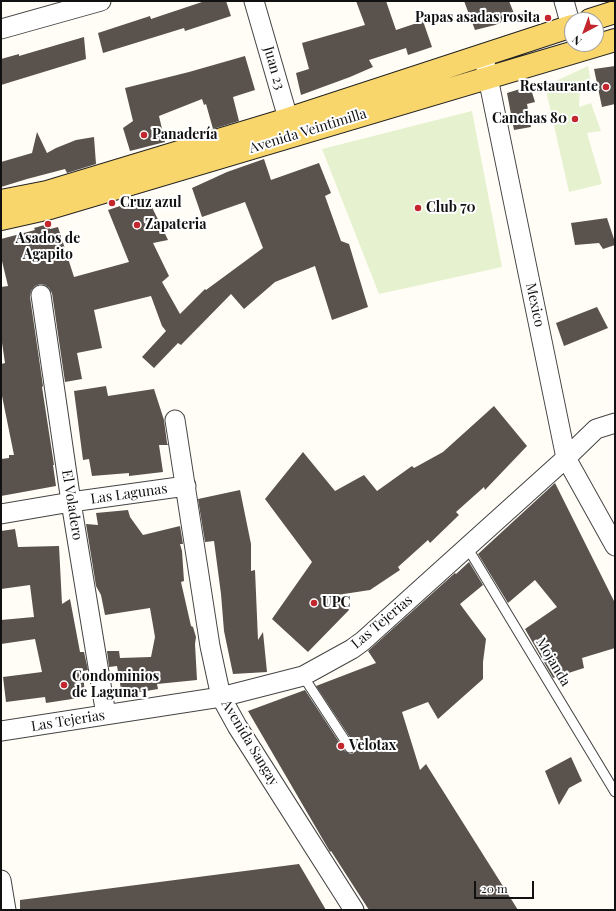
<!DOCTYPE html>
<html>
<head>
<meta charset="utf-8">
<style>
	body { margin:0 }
	#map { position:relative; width:616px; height:911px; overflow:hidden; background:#fffdf5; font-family:"Playfair Display",serif }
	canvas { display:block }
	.frame { position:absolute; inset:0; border:2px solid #111; pointer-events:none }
	.north { position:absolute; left:564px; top:12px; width:40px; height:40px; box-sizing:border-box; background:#fff; border:1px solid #a0a0a0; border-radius:50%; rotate:221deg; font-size:11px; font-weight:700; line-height:16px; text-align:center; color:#111 }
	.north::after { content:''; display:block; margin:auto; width:14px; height:18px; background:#c4262e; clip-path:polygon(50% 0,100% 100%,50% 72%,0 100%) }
	.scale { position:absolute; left:474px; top:881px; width:60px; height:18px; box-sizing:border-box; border:2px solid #111; border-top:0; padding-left:5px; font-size:12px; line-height:14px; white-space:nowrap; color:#111; -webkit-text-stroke:3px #fff; paint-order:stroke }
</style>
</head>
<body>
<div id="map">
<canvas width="616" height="911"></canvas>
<div class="frame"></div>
<div class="north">N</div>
<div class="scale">20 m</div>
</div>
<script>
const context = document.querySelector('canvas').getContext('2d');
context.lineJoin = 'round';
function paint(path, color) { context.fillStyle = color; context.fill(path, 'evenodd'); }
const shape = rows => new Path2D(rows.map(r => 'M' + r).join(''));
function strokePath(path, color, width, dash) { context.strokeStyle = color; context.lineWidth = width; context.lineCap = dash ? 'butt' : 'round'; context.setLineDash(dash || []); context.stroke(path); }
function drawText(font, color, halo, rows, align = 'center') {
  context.font = font + ' "Playfair Display",serif'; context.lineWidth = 4; context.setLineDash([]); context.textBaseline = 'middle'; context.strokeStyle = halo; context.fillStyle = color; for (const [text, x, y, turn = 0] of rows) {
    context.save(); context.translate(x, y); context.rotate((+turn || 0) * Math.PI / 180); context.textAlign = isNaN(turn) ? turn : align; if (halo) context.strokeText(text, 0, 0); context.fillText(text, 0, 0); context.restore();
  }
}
paint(shape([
	[588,66,591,82,580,88,579,107,591,103,601,131,587,133,602,184,569,192,545,86],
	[472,111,502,267,379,294,322,149]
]), '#e6f2cf');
paint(shape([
	[205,1,226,1,231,16,185,31,184,28,103,53,98,33,150,16,151,19],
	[356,1,386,1,396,30,423,21,432,47,408,55,406,48,369,60,373,67,350,77,301,95,296,73,309,69,302,43,365,25],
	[464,1,509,1,515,16,495,25,475,30],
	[84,37,86,59,1,85,1,59,19,54,19,56],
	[245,56,255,90,233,97,239,121,213,129,206,104,204,105,202,99,159,116,165,142,130,151,123,128,133,121,125,88,189,72],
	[615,66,615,104,602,107,594,69],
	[530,86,535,102,527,104,531,127,514,130,507,93],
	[37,132,47,153,56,148,76,140,94,137,96,164,67,173,65,169,27,179,1,187,1,162,32,153],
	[264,159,271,180,319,163,331,193,325,196,341,241,349,244,368,307,332,320,315,266,275,282,244,309,231,294,181,345,178,343,154,368,142,357,166,331,162,326,151,296,94,310,102,348,77,353,82,379,65,382,52,293,49,288,45,285,40,284,35,286,31,291,30,297,43,386,42,387,54,465,53,465,56,486,1,496,1,459,9,458,9,455,14,455,1,391,1,364,5,363,1,336,1,287,8,286,1,257,1,239,35,230,34,228,48,224,50,229,58,227,74,277,129,262,108,210,147,197,168,240,153,243,169,276,162,282,180,314,205,289,206,290,263,248,245,202,202,217,192,188,227,172],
	[607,218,615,242,615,245,603,249,599,243,575,245,571,223],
	[597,307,608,328,564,346,556,323],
	[106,386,108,396,154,389,164,420,167,443,168,445,159,445,163,472,129,476,129,473,92,476,89,459,83,460,74,391],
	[494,406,527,446,485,490,484,487,456,512,459,515,430,543,428,540,398,567,400,570,370,590,337,595,349,610,308,652,272,619,312,562,265,499,303,452,335,491,364,475,377,491,412,466,414,468,443,452],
	[555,483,615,603,615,648,582,658,584,668,553,678,525,629,557,607,535,580,508,603,478,554],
	[240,490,251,544,251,571,255,570,258,640,263,632,267,672,233,674,224,631,221,594,214,541,205,542,198,499],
	[128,510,130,517,143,535,180,526,183,544,180,544,182,551,184,581,181,582,191,626,193,627,196,637,195,644,197,680,157,684,158,689,122,695,117,666,109,667,107,651,119,651,120,658,151,657,155,637,150,608,105,615,101,595,96,586,86,524,98,525,96,513],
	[15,529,18,547,59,546,62,604,70,599,80,652,84,652,88,670,83,671,85,697,46,703,45,697,6,702,3,677,42,672,35,639,1,644,1,620,34,617,30,585,1,589,1,531],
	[469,562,483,585,460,604,486,639,483,662,483,679,438,719,428,702,402,712,420,770,426,764,518,910,369,910,331,851,330,852,329,850,248,711,305,690,345,751,350,754,354,753,356,748,355,745,316,686,376,663,368,651,455,573,456,574],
	[571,757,582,781,569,788,559,805,545,771],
	[299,864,326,910,20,910,20,900]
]), '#5a524d');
const lane = shape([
	[467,547,615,792],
	[303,676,350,748]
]);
const street = shape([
	[254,1,292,132],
	[564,1,571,26],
	[1,29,101,1],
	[485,63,566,458,615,546],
	[41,295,71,502,106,715],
	[175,420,210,646,221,697,237,726,354,910],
	[1,514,71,502,186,486],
	[1,731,221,697,303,676,352,649,363,641,566,458,596,429,615,423],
	[1,880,6,910]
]);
const primary = shape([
	[590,20,615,12],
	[1,201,47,192,288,119,572,26],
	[1,219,50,208,615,40]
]);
strokePath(lane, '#444', 11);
strokePath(street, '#444', 21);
strokePath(primary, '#222', 24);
strokePath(lane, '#fff', 9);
strokePath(street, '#fff', 19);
strokePath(primary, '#f9d66b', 22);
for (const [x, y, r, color] of [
	[548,18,4,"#c4262e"],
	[606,87,4,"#c4262e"],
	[575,119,4,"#c4262e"],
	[144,135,4,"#c4262e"],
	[112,203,4,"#c4262e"],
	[418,208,4,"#c4262e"],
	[48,224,4,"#c4262e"],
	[137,225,4,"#c4262e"],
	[314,603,4,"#c4262e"],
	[64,685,4,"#c4262e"],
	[341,746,4,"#c4262e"]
]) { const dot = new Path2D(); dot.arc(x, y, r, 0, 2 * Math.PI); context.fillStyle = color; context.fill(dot); strokePath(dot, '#fff', 1.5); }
drawText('bold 14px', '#111', '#fff', [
	["Papas asadas rosita",540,18,"right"],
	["Restaurante",598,87,"right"],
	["Canchas 80",567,119,"right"],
	["Panadería",152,135],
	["Cruz azul",120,203],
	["Club 70",426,208],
	["Zapateria",145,225],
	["Asados de",48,239,"center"],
	["Agapito",48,255,"center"],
	["UPC",322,603],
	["Condominios",72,677],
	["de Laguna 1",72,693],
	["Velotax",349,746]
], 'left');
drawText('14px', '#111', '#fff', [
	["Juan 23",274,68,74],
	["Avenida Veintimilla",308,131,-17],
	["Mexico",535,305,78],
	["Las Lagunas",129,494,-8],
	["El Voladero",72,505,81],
	["Las Tejerias",382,622,-40],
	["Mojanda",553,662,59],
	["Las Tejerias",68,721,-9],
	["Avenida Sangay",250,743,59]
]);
</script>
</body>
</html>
